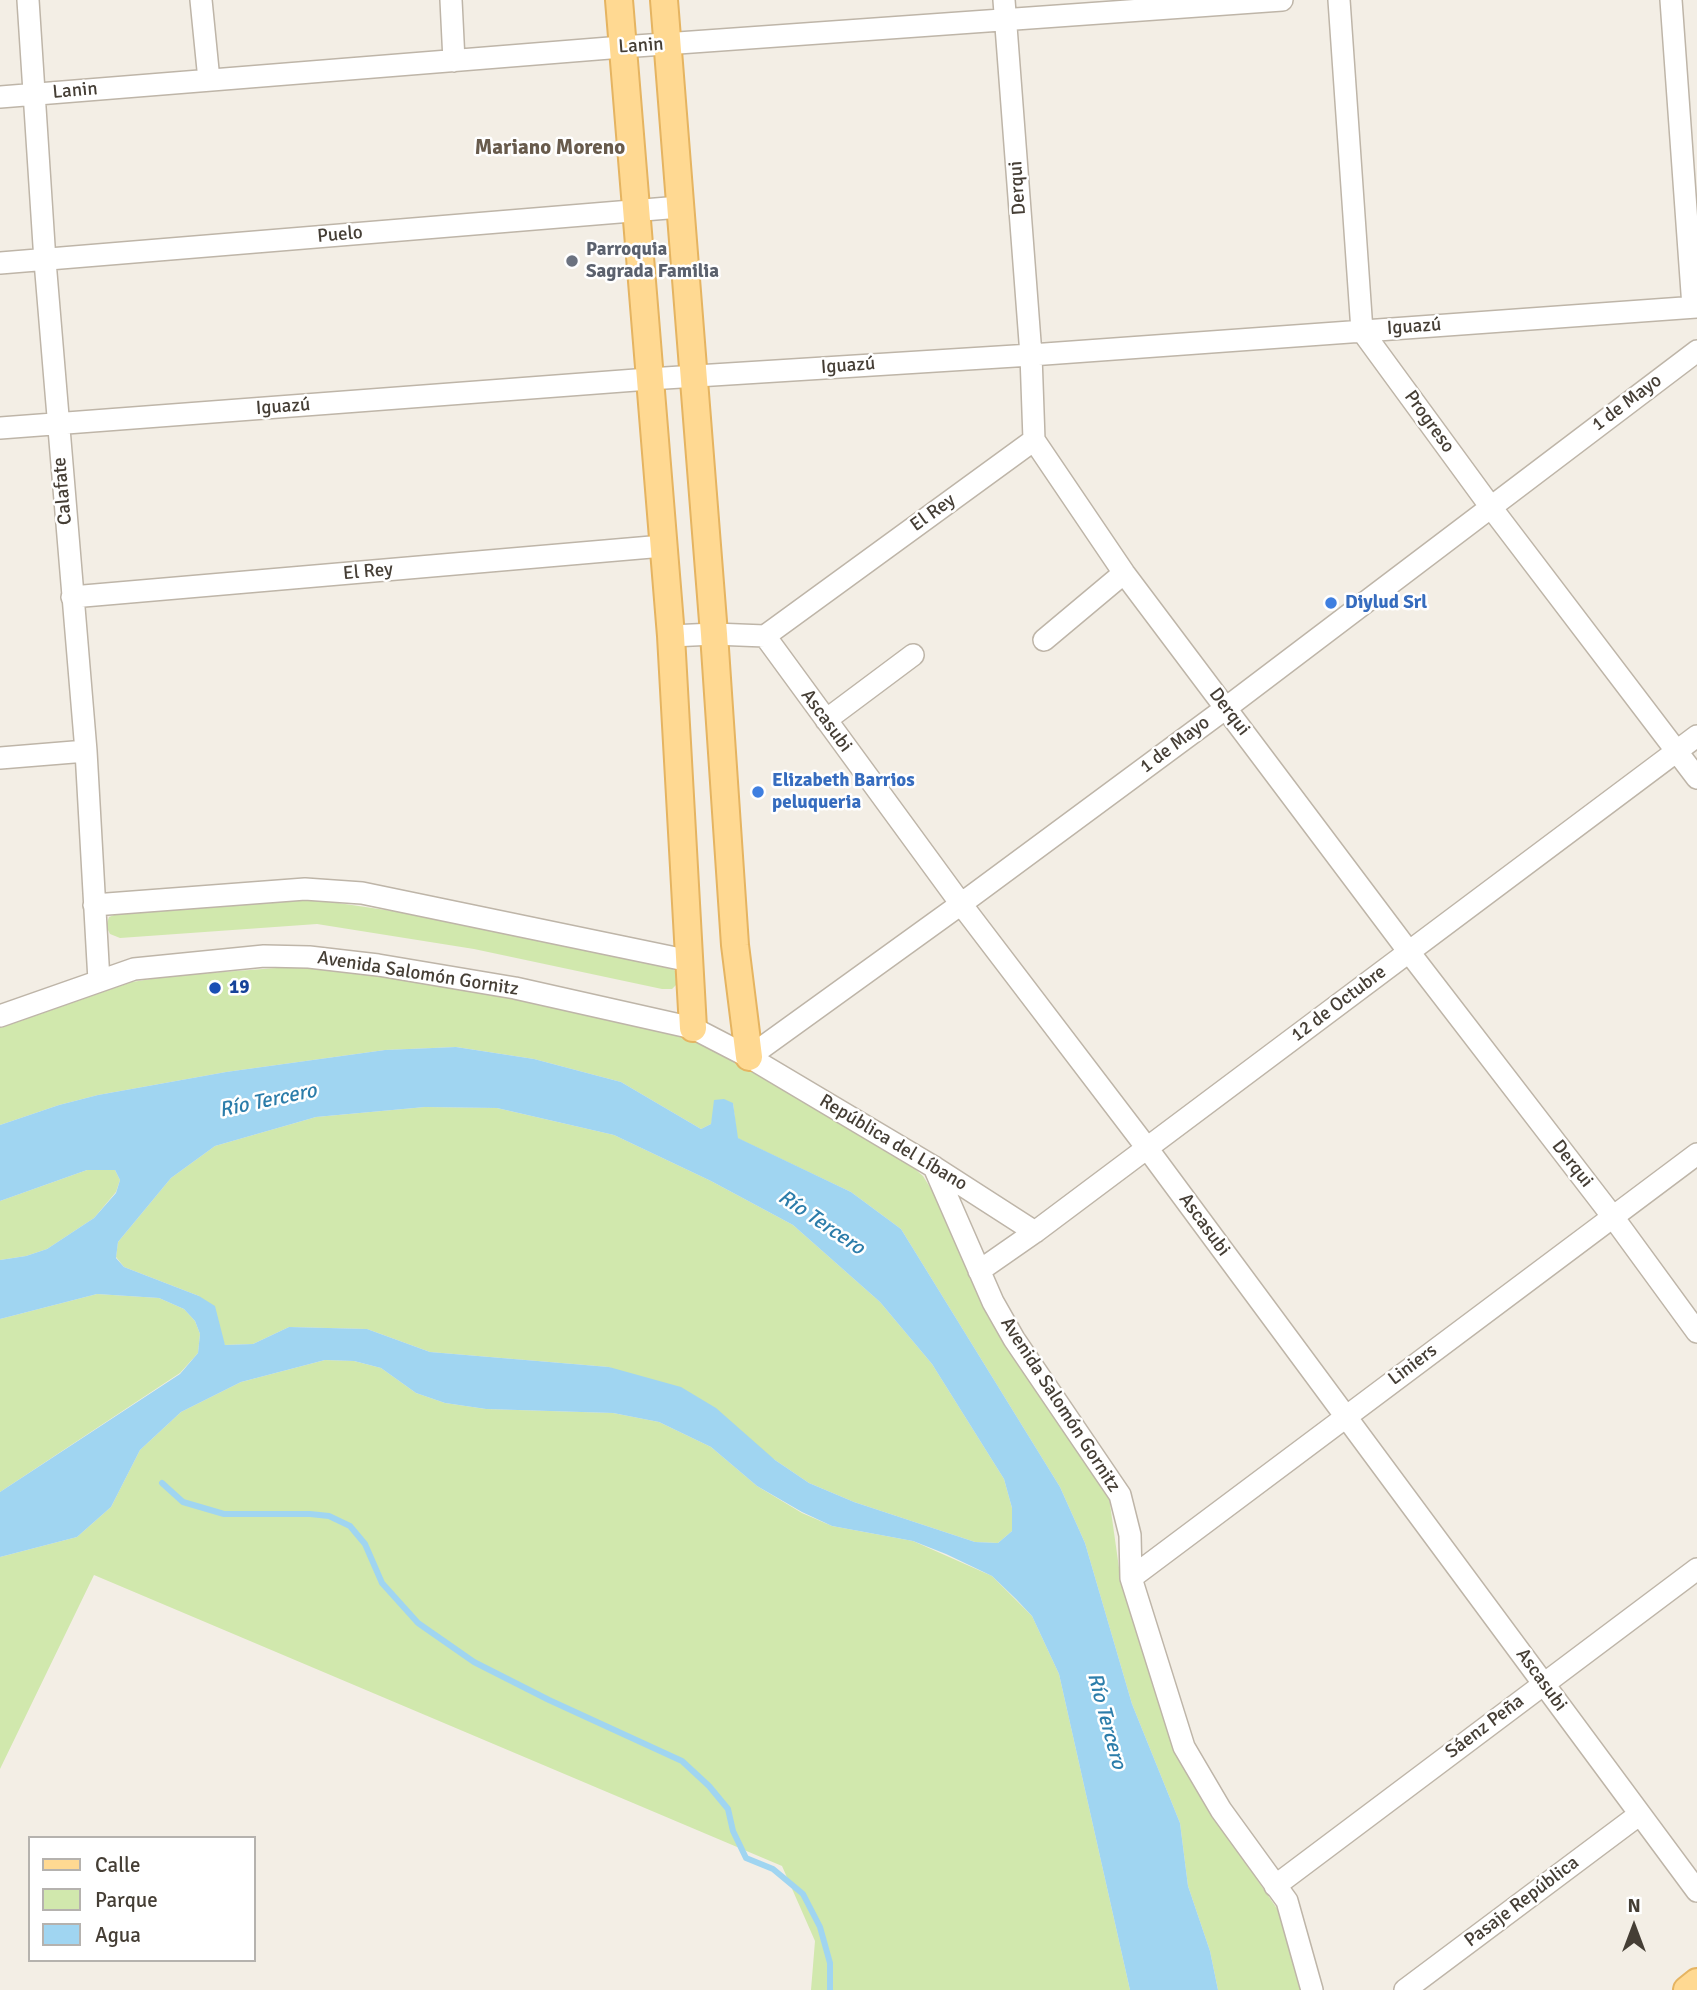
<!DOCTYPE html>
<html>
<head>
<meta charset="utf-8">
<style>
	body { margin:0 }
	#map { position:relative; width:1697px; height:1990px; overflow:hidden; background:#f3eee5; font-family:Signika,sans-serif }
	canvas { display:block }
	.legend { position:absolute; left:28px; top:1836px; width:228px; height:126px; box-sizing:border-box; background:#fff; border:2px solid #b5b2ae; margin:0; padding:9px 12px; list-style:none; font-size:21px; color:#453e35 }
	.legend li { display:flex; align-items:center; gap:14px; height:35px }
	.legend b { width:35px; border:2px solid #b5b2ae }
	.north { position:absolute; left:1599px; top:1892px; width:70px; height:70px; -webkit-text-stroke:5px #fff; paint-order:stroke; rotate:0deg; font-size:19px; font-weight:700; line-height:28px; text-align:center; color:#453e35 }
	.north::after { content:''; display:block; margin:auto; width:24px; height:32px; background:#453e35; clip-path:polygon(50% 0,100% 100%,50% 72%,0 100%) }
</style>
</head>
<body>
<div id="map">
<canvas width="1697" height="1990"></canvas>
<ul class="legend">
<li><b style="height:9px;background:#ffd992"></b>Calle</li>
<li><b style="height:19px;background:#d1e8ad"></b>Parque</li>
<li><b style="height:19px;background:#a0d5f1"></b>Agua</li>
</ul>
<div class="north">N</div>
</div>
<script>
const context = document.querySelector('canvas').getContext('2d');
context.lineJoin = 'round';
function paint(path, color) { context.fillStyle = color; context.fill(path, 'evenodd'); }
const shape = rows => new Path2D(rows.map(r => 'M' + r).join(''));
function strokePath(path, color, width, dash) { context.strokeStyle = color; context.lineWidth = width; context.lineCap = dash ? 'butt' : 'round'; context.setLineDash(dash || []); context.stroke(path); }
function drawText(font, color, halo, rows, align = 'center') {
  context.font = font + ' Signika,sans-serif'; context.lineWidth = 5; context.setLineDash([]); context.textBaseline = 'middle'; context.strokeStyle = halo; context.fillStyle = color; for (const [text, x, y, turn = 0] of rows) {
    context.save(); context.translate(x, y); context.rotate((+turn || 0) * Math.PI / 180); context.textAlign = isNaN(turn) ? turn : align; if (halo) context.strokeText(text, 0, 0); context.fillText(text, 0, 0); context.restore();
  }
}
paint(shape([
	[301,900,318,900,426,916,668,966,677,972,679,982,672,989,662,989,474,949,317,924,120,938,110,934,106,926,109,917,119,913],
	[303,966,376,973,513,998,691,1038,708,1045,907,1162,923,1176,933,1192,988,1317,1109,1497,1121,1582,1173,1747,1203,1801,1278,1910,1300,1990,1218,1990,1210,1951,1188,1886,1180,1823,1132,1704,1085,1543,1060,1487,901,1229,851,1192,737,1138,733,1103,713,1116,711,1124,701,1129,621,1082,534,1059,456,1047,385,1050,226,1072,98,1095,59,1105,0,1125,0,1028,132,982,170,976],
	[425,1107,497,1108,614,1135,711,1181,793,1225,880,1302,932,1364,1004,1479,1012,1508,1012,1531,998,1543,975,1542,854,1502,809,1483,775,1460,609,1367,430,1352,367,1329,289,1327,253,1344,225,1345,199,1296,124,1267,116,1257,118,1242,171,1178,215,1146,316,1117],
	[87,1170,115,1170,120,1180,116,1192,94,1218,47,1249,26,1256,0,1260,0,1201],
	[97,1294,159,1298,184,1309,195,1321,200,1334,198,1353,180,1373,0,1492,0,1319],
	[325,1360,354,1361,381,1368,416,1393,445,1403,486,1409,613,1413,659,1422,711,1447,757,1486,802,1513,832,1526,913,1541,992,1576,1032,1616,1059,1674,1130,1990,811,1990,815,1941,782,1866,94,1575,0,1769,0,1557,77,1537,111,1507,140,1450,181,1412,241,1382]
]), '#d1e8ad');
paint(shape([
	[456,1047,534,1059,621,1082,701,1129,711,1124,714,1100,724,1099,733,1103,738,1138,851,1192,901,1229,1060,1487,1085,1543,1132,1704,1180,1823,1188,1886,1210,1951,1218,1990,1130,1990,1059,1674,1032,1616,1016,1599,992,1576,946,1554,913,1541,832,1526,802,1512,757,1486,711,1447,659,1422,613,1413,486,1409,445,1403,416,1393,381,1368,354,1361,325,1360,241,1382,181,1412,140,1450,111,1507,77,1537,0,1557,0,1492,180,1374,198,1353,200,1334,195,1321,184,1309,159,1298,97,1294,0,1319,0,1260,26,1256,47,1249,94,1218,116,1193,120,1180,115,1170,87,1170,0,1201,0,1125,59,1105,98,1095,226,1072,385,1050],
	[425,1107,497,1108,614,1135,711,1181,793,1225,880,1302,932,1364,1004,1479,1012,1508,1012,1531,998,1543,975,1542,854,1502,809,1483,775,1460,716,1408,681,1387,609,1367,430,1352,367,1329,289,1327,253,1344,225,1345,215,1306,199,1296,124,1267,116,1258,118,1242,171,1178,215,1146,316,1117]
]), '#a0d5f1');
strokePath(shape([
	[162,1483,183,1502,224,1514,310,1514,329,1516,350,1526,365,1544,382,1583,418,1623,474,1662,549,1700,682,1761,709,1786,728,1809,733,1831,746,1858,773,1869,803,1894,820,1927,830,1963,830,1990]
]), '#a0d5f1', 6);
const minor = shape([
	[28,0,45,261,86,751,99,981],
	[201,0,209,80],
	[451,0,454,61],
	[1004,0,1031,355,1034,440,1124,573,1409,952,1613,1217,1697,1332],
	[1339,0,1362,331,1490,506,1697,778],
	[1671,0,1693,307],
	[0,97,622,47,1282,0],
	[0,263,680,207],
	[0,428,649,379,1031,355,1697,307],
	[72,597,663,546],
	[671,636,714,634,765,636,961,904,1147,1148,1697,1891],
	[765,636,1034,440],
	[1044,640,1124,573],
	[826,720,913,655],
	[0,758,86,751],
	[94,905,305,889,362,893,690,961],
	[0,1016,134,969,264,956,309,957,378,965,515,988,693,1028,749,1057,934,1167,1035,1232],
	[749,1057,961,904,1226,708,1697,351],
	[934,1167,993,1302,1014,1339,1120,1495,1130,1535,1131,1578,1184,1747,1221,1810,1287,1901,1312,1990],
	[979,1271,1035,1232,1697,736],
	[1131,1578,1697,1154],
	[1275,1886,1697,1569],
	[1405,1990,1640,1814]
]);
const major = shape([
	[619,0,671,636,693,1028],
	[664,0,714,634,735,945,749,1057],
	[1687,1990,1697,1982]
]);
strokePath(minor, '#beb5a8', 24);
strokePath(major, '#e5b461', 30);
strokePath(minor, '#fff', 21);
strokePath(major, '#ffd992', 26);
for (const [x, y, r, color] of [
	[572,261,7,"#6b7280"],
	[1331,603,7,"#3f7fe0"],
	[758,792,7,"#3f7fe0"],
	[215,988,7,"#1a4fb4"]
]) { const dot = new Path2D(); dot.arc(x, y, r, 0, 2 * Math.PI); context.fillStyle = color; context.fill(dot); strokePath(dot, '#fff', 2.5); }
drawText('19px', '#453e35', '#fff', [
	["Lanin",641,46,-4],
	["Lanin",75,91,-5],
	["Derqui",1018,188,-94],
	["Puelo",340,235,-5],
	["Iguazú",1414,327,-4],
	["Iguazú",848,366,-4],
	["1 de Mayo",1627,403,-37],
	["Iguazú",283,407,-4],
	["Progreso",1429,422,54],
	["Calafate",63,491,-95],
	["El Rey",933,513,-36],
	["El Rey",368,572,-5],
	["Derqui",1229,712,53],
	["Ascasubi",826,721,54],
	["1 de Mayo",1175,745,-37],
	["Avenida Salomón Gornitz",418,974,9],
	["12 de Octubre",1339,1004,-37],
	["República del Líbano",893,1143,31],
	["Derqui",1572,1164,52],
	["Ascasubi",1204,1225,54],
	["Liniers",1413,1365,-37],
	["Avenida Salomón Gornitz",1060,1405,57],
	["Ascasubi",1541,1680,54],
	["Sáenz Peña",1485,1727,-37],
	["Pasaje República",1522,1902,-37]
]);
drawText('bold 19px', '#5b616d', '#fff', [
	["Parroquia",586,250],
	["Sagrada Familia",586,272]
], 'left');
drawText('bold 19px', '#366cbe', '#fff', [
	["Diylud Srl",1345,603],
	["Elizabeth Barrios",772,781],
	["peluqueria",772,803]
], 'left');
drawText('bold 19px', '#164399', '#fff', [
	["19",229,988]
], 'left');
drawText('bold 21px', '#685b4c', '#fff', [
	["Mariano Moreno",550,148]
]);
drawText('italic 21px', '#2c7daa', '#fff', [
	["Río Tercero",268,1101,-12],
	["Río Tercero",821,1223,34],
	["Río Tercero",1106,1721,75]
]);
</script>
</body>
</html>
